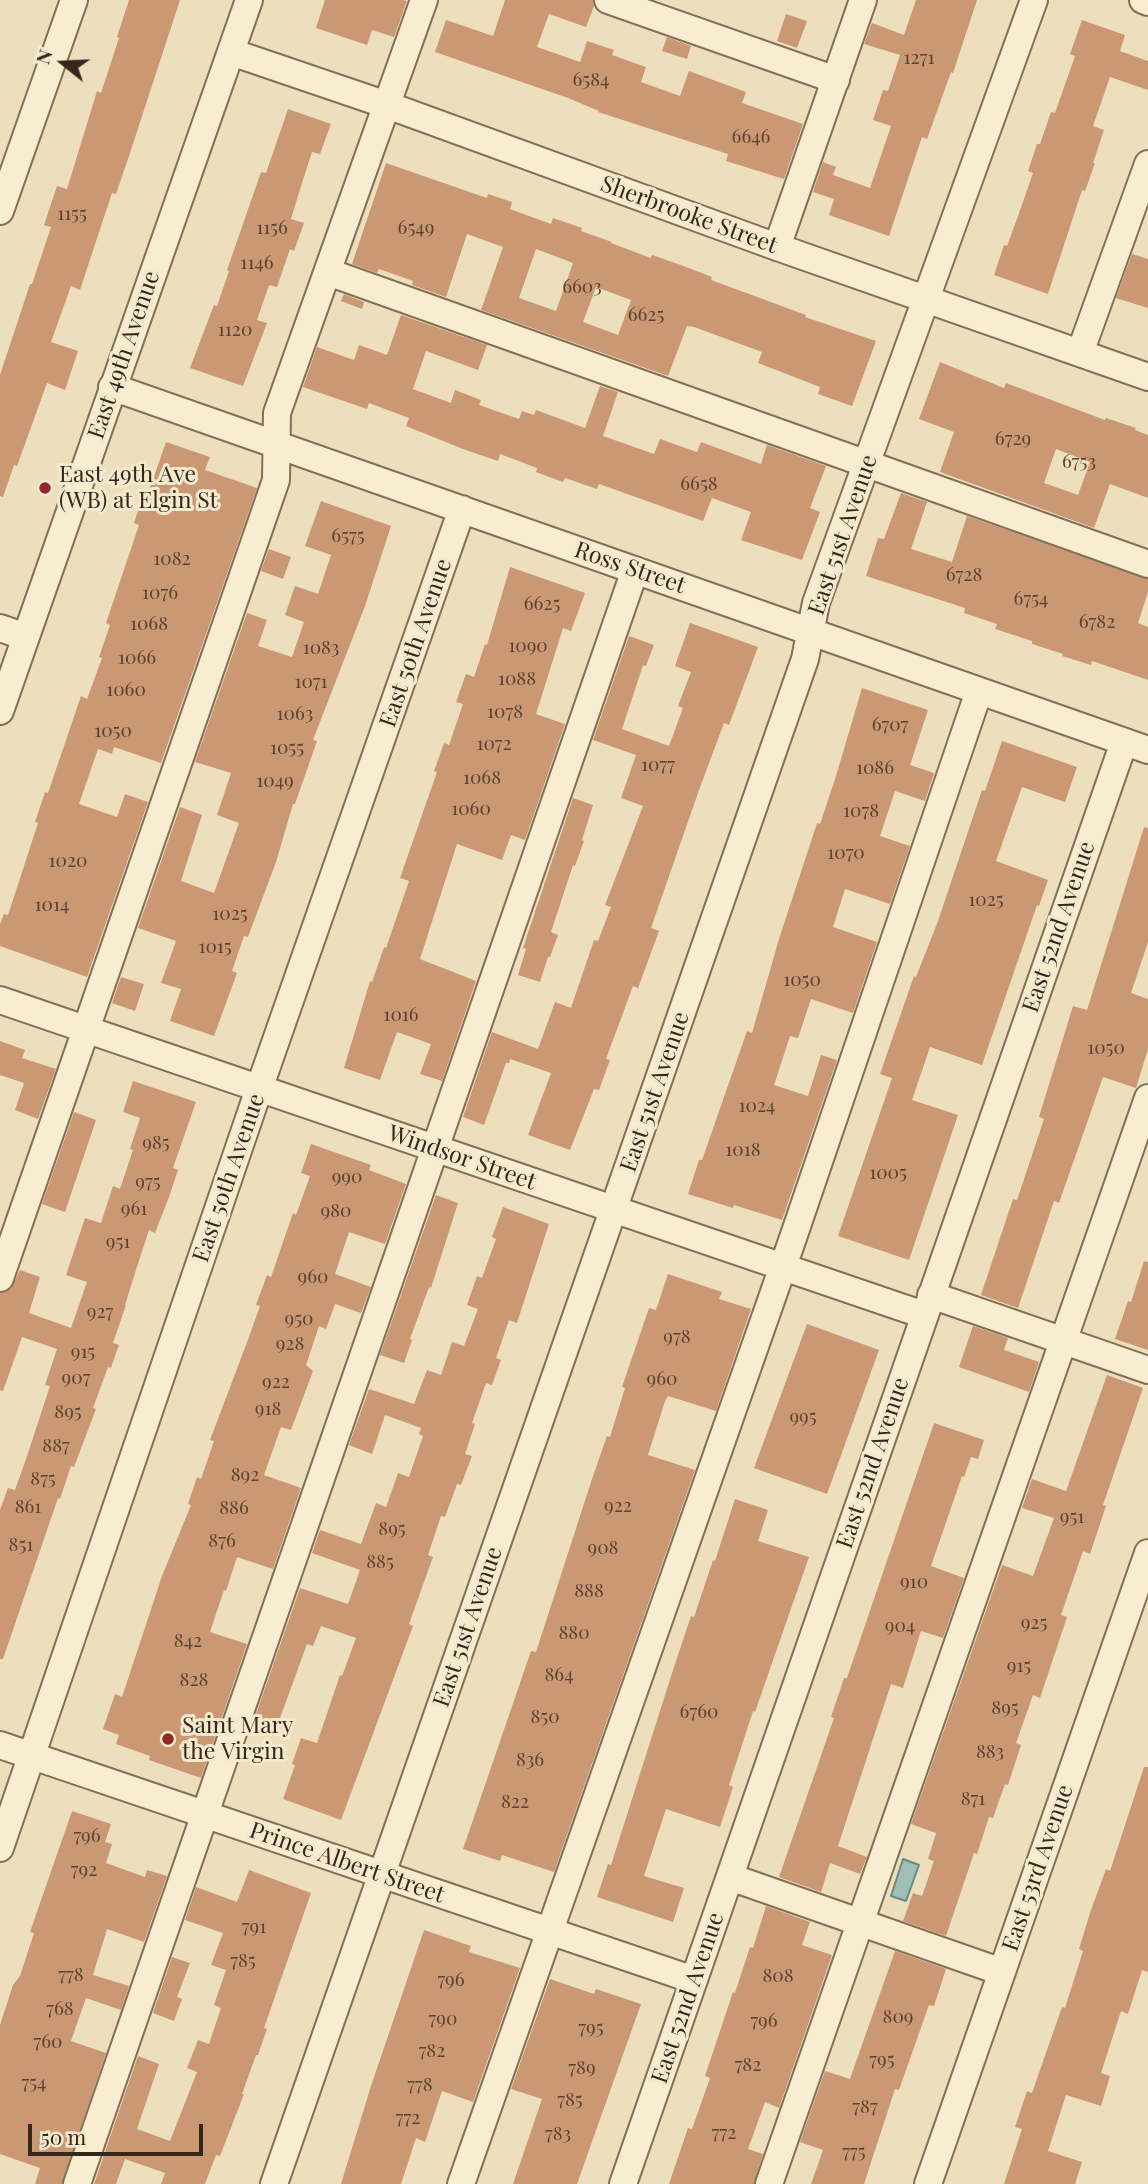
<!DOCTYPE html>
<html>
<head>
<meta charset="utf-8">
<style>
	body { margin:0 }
	#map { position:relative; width:1148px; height:2184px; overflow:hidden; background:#eddfbe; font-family:"Playfair Display",serif }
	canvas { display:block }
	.north { position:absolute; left:28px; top:28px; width:70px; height:70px; -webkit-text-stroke:5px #f4e9cd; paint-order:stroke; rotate:288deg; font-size:19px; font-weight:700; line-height:28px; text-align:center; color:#34271c }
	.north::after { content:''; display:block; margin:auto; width:24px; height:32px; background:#34271c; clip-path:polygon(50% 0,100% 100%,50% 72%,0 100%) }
	.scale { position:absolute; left:28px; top:2124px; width:175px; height:32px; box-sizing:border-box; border:4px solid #34271c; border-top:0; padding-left:9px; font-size:21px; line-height:24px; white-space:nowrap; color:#34271c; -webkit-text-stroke:5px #f4e9cd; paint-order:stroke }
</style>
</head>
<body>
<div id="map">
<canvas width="1148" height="2184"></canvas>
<div class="north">N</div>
<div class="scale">50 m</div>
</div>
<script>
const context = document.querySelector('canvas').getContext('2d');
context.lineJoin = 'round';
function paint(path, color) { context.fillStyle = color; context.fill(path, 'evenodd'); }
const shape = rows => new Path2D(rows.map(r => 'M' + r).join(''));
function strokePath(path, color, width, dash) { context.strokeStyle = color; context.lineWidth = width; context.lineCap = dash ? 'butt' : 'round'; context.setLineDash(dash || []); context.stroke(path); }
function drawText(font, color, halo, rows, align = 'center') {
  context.font = font + ' "Playfair Display",serif'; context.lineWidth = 6; context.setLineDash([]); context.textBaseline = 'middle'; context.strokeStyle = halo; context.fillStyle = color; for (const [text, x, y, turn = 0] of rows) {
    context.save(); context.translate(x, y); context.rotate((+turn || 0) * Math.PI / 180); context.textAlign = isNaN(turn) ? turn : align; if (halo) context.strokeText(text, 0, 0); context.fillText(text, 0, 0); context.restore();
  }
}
const water = shape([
	[903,1859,919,1865,906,1901,891,1896,903,1859]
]);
paint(water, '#a1beb6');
strokePath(water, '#698b83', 2);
paint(shape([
	[129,0,180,0,129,156,116,194,112,193,80,290,71,286,51,342,78,351,65,390,47,383,17,466,14,465,3,497,0,496,0,375,30,284,32,284,51,227,44,225,57,186,67,189,97,91,101,93,119,38,117,37],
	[325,0,403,0,407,1,394,37,372,30,367,45,316,28],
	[505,0,593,0,594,6,586,27,549,14,537,47,580,62,587,41,614,50,612,55,646,67,641,82,680,96,689,71,746,92,742,103,803,124,784,179,726,161,728,154,598,112,599,111,568,98,435,52,446,20,493,36],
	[916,0,977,0,953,73,951,72,927,139,922,137,889,236,829,215,834,199,813,192,823,162,836,167,833,175,870,188,891,126,873,120,883,90,888,91,900,55,864,44,872,23,904,35],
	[786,14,807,21,797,48,777,41],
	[1082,20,1125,35,1120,51,1148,61,1148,90,1110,77,1093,126,1104,130,1093,163,1095,163,1085,191,1082,190,1048,294,994,275,1004,245,1007,246,1018,216,1033,173,1028,171,1037,144,1040,144,1051,112,1055,113,1075,56,1070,54],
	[667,37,691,46,687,59,662,51],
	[288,109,331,124,320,154,312,152,301,186,291,219,304,223,294,251,290,249,277,287,269,285,257,320,267,323,243,386,190,368,214,305,217,306,229,271,227,270,261,172,266,173],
	[386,163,487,198,488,194,512,202,510,209,551,224,553,218,582,228,581,231,612,242,611,243,651,258,652,255,681,265,712,277,711,280,806,315,805,317,876,341,852,406,818,394,820,387,758,363,762,352,694,327,687,326,668,376,481,310,503,247,467,234,446,297,412,285,413,281,379,269,377,273,352,264],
	[536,249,573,263,556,311,519,298],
	[596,287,631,300,618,335,583,322],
	[1132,254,1148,259,1148,308,1116,298],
	[344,294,364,302,362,309,341,301],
	[401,315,487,345,478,370,426,351,413,389,451,403,455,390,481,400,479,405,519,419,522,411,534,415,536,410,585,428,600,386,618,392,603,436,654,454,660,439,697,452,701,442,761,464,767,445,826,466,810,508,820,512,802,560,741,540,751,512,712,498,703,521,599,484,597,489,565,478,563,482,536,472,537,468,500,454,498,461,463,449,406,426,409,418,369,403,367,409,303,387,317,347,354,360,359,345,387,355],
	[940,362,1004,388,1006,383,1105,420,1106,418,1136,428,1135,430,1148,435,1148,498,1110,484,1094,528,940,472,954,432,919,419],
	[1056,449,1090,462,1078,495,1044,483],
	[166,442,210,457,205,470,257,488,161,763,114,747,112,754,98,749,79,804,117,817,125,794,148,802,87,977,0,946,0,924,4,914,8,915,38,823,35,822,45,792,48,793,81,696,87,699,102,658,99,657,110,625,106,623,139,525,134,523,145,490,149,491],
	[901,493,927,502,911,549,952,562,967,516,1148,579,1148,592,1138,623,1148,627,1148,680,1092,661,1091,665,1062,656,1063,654,1032,644,1032,641,995,629,997,624,964,613,965,608,866,576,878,538,884,539],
	[321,501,391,526,365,606,313,740,317,741,295,804,293,804,276,862,248,937,244,936,232,971,237,973,214,1036,170,1021,181,989,161,983,176,941,138,928,180,807,202,815,181,881,214,893,239,823,217,815,231,773,195,762,247,613,267,620,258,646,292,657,304,622,285,615,295,586,318,594,331,555,305,546],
	[269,549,291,557,283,579,261,571],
	[510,567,585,593,571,631,563,628,536,714,565,724,525,840,511,835,502,860,457,844,420,959,476,981,442,1081,420,1074,431,1044,397,1032,380,1080,344,1068,370,981,372,982,384,947,386,948,409,881,400,878,437,772,434,771,444,743,449,745,463,704,456,702,466,674,474,677,485,644,487,645],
	[690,623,758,647,729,725,724,723,699,790,651,928,659,931,638,988,633,986,606,1059,610,1060,599,1090,594,1089,570,1150,528,1135,551,1073,510,1059,509,1063,506,1063,484,1125,463,1117,492,1032,538,1049,555,1002,571,1008,594,940,598,941,611,907,605,905,643,806,621,798,636,755,593,740,629,636,654,645,646,666,643,665,622,729,669,746,683,708,678,706,691,672,675,666],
	[862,688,928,710,910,765,934,773,925,801,895,791,880,836,910,846,890,904,845,889,833,927,877,942,853,1013,811,999,798,1038,790,1036,774,1085,808,1096,821,1055,837,1060,782,1220,734,1205,733,1208,688,1194,699,1160,702,1160,747,1031,752,1033,779,939,817,823,820,824,836,776],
	[1002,741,1077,767,1065,802,1022,787,996,861,1048,880,1039,906,1037,905,982,1065,930,1047,912,1100,958,1115,909,1260,838,1236,892,1078,880,1074,914,976,916,977,938,921,982,790,985,791],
	[573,798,593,805,582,840,584,841,575,866,573,865,551,932,558,935,550,957,548,957,540,982,518,975,526,949,523,948],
	[1144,827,1148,828,1148,942,1131,993,1148,999,1148,1049,1136,1088,1103,1077,1059,1203,1054,1201,1018,1308,981,1295,1013,1199,1017,1200,1044,1119,1039,1117,1073,1006,1087,1010],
	[121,977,144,984,135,1011,112,1003],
	[0,1041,25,1050,22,1058,56,1069,38,1119,15,1110,24,1083,0,1075],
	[133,1081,196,1102,173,1168,178,1170,169,1197,155,1233,149,1230,136,1270,125,1305,126,1305,113,1343,119,1345,115,1356,111,1368,108,1367,93,1408,96,1409,74,1467,71,1466,60,1499,58,1498,3,1659,0,1659,0,1510,8,1488,15,1490,26,1459,50,1386,45,1385,57,1349,22,1337,3,1391,0,1390,0,1293,11,1289,20,1270,40,1277,29,1313,71,1328,87,1282,66,1275,85,1218,101,1223,113,1186,120,1189,133,1150,130,1149,140,1118,123,1112],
	[74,1112,96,1120,65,1212,42,1204],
	[311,1144,371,1165,369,1170,406,1184,385,1244,349,1232,335,1274,371,1287,361,1313,335,1304,326,1329,319,1326,306,1365,313,1371,291,1430,281,1427,264,1475,301,1488,273,1569,237,1557,226,1591,224,1590,210,1632,247,1644,201,1778,149,1760,150,1756,116,1744,119,1735,103,1729,115,1694,122,1697,162,1576,191,1505,188,1504,197,1477,201,1479,214,1441,210,1440,246,1345,260,1306,256,1305,267,1275,271,1277,293,1213,296,1215,310,1176,301,1173],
	[436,1195,458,1203,431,1288,429,1287,410,1339,412,1340,404,1363,380,1355],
	[503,1207,549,1224,517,1323,509,1320,496,1358,501,1360,492,1385,486,1383,472,1423,475,1424,465,1454,472,1456,461,1485,457,1484,445,1517,441,1516,428,1555,433,1557,409,1624,413,1626,341,1820,283,1799,295,1765,292,1764,301,1738,317,1743,340,1675,342,1676,356,1638,321,1626,313,1646,307,1644,276,1729,254,1720,300,1588,348,1604,360,1570,312,1553,320,1530,361,1544,376,1503,386,1507,398,1473,409,1477,423,1436,419,1434,421,1428,385,1415,372,1454,349,1445,369,1389,414,1404,427,1370,441,1375,452,1342,464,1346,478,1309,467,1305,477,1276,482,1278,496,1239,492,1237],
	[1144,1261,1148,1262,1148,1350,1115,1339,1128,1301,1131,1302],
	[668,1274,722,1292,719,1299,751,1309,716,1411,668,1396,665,1401,648,1455,695,1470,554,1872,502,1855,500,1861,463,1849,531,1651,536,1652,592,1479,607,1436,610,1437,625,1388,622,1387,649,1308,656,1310],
	[807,1324,879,1350,827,1494,754,1468],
	[973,1326,1008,1338,1004,1350,1039,1362,1029,1392,959,1367],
	[1107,1375,1143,1388,1103,1505,1106,1506,1090,1554,1083,1551,1061,1615,1067,1617,1040,1698,1033,1695,1016,1743,1021,1745,1008,1785,1005,1784,993,1818,989,1817,977,1854,974,1853,946,1936,903,1921,913,1893,922,1896,934,1861,928,1859,936,1833,911,1824,1002,1565,1033,1576,1054,1518,1022,1508,1032,1479,1066,1491],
	[934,1423,984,1440,978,1459,971,1457,964,1477,962,1476,931,1566,964,1578,943,1638,921,1631,903,1688,891,1684,838,1846,867,1857,860,1874,830,1863,821,1892,779,1877,834,1718,831,1717,844,1678,847,1678],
	[735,1499,768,1510,758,1541,809,1557,755,1712,753,1711,729,1785,733,1787,720,1827,666,1809,644,1876,684,1888,673,1922,597,1897,608,1864,611,1865,673,1670,691,1616,694,1617,713,1560,715,1561],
	[1144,1767,1148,1767,1148,1972,1142,1970,1128,2014,1121,2011,1101,2073,1110,2076,1101,2106,1066,2095,1048,2151,1082,2162,1075,2184,1004,2184,1022,2129,1015,2127,1027,2091,1032,2093,1062,2007,1065,2008,1083,1951,1079,1949,1091,1910,1106,1869,1110,1871],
	[72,1811,111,1824,105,1842,112,1844,106,1863,145,1877,147,1870,167,1876,144,1942,107,1929,93,1975,129,1986,121,2010,86,1998,71,2041,106,2053,62,2184,35,2184,40,2168,0,2154,0,2025,13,1985,20,1976,34,1933,30,1932],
	[249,1870,311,1893,264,2028,267,2029,258,2055,256,2055,242,2094,244,2094,220,2156,216,2155,205,2184,161,2184,165,2173,125,2159,116,2184,94,2184,138,2056,159,2064,137,2129,170,2141,197,2072,187,2068,198,2040,209,2044,221,2008,214,2005,226,1970,211,1965,223,1933,185,1920,196,1887,237,1902],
	[766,1906,810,1922,802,1945,832,1955,779,2108,765,2102,748,2149,763,2154,754,2184,669,2184,688,2128,692,2129,710,2078,705,2076,733,1992,735,1993,750,1947,753,1948],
	[424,1930,471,1946,469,1952,520,1968,473,2102,442,2091,425,2142,416,2138,401,2184,341,2184,371,2086],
	[895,1951,946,1969,934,2006,929,2005,899,2090,895,2089,864,2184,811,2184,823,2150,800,2142,825,2071,850,2079],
	[172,1957,190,1963,177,1997,182,1999,174,2021,153,2013],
	[550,1979,594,1994,596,1989,641,2004,577,2184,513,2184,542,2099,511,2089]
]), '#cb9874');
const minor = shape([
	[608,0,836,80],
	[1143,0,1148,2],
	[231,52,387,105,777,247,1148,377],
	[0,211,74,0],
	[777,247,863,0],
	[328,272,1148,564],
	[1080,353,1148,164],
	[112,387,1148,750],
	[0,628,26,637],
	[0,711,249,0],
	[0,1000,924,1315],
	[0,1278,276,480,277,413,424,0],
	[931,1295,1148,1370],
	[0,1745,694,1980],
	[0,1848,259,1089,462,509],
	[730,1877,1002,1972],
	[77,2184,635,570],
	[274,2184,805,659,816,603,1034,0],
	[461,2184,793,1238,979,691],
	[623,2184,1124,742],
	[769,2184,1148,1098],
	[928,2184,1148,1553]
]);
strokePath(minor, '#846f57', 30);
strokePath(minor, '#f8ecd1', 26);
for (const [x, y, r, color] of [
	[45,488,7,"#922829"],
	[168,1739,7,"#922829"]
]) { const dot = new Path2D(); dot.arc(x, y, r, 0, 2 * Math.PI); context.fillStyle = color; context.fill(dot); strokePath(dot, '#f4e9cd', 2.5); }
drawText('19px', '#5a4332', null, [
	["1271",919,58],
	["6584",591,80],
	["6646",751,137],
	["1155",72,214],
	["1156",272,228],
	["6549",416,228],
	["1146",257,263],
	["6603",582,287],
	["6625",646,315],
	["1120",235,330],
	["6729",1013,439],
	["6753",1079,462],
	["6658",699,484],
	["6575",348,536],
	["1082",172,559],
	["6728",964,575],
	["1076",160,593],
	["6754",1031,599],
	["6625",542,604],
	["6782",1097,622],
	["1068",149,624],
	["1090",528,646],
	["1083",321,648],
	["1066",137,658],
	["1088",517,679],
	["1071",311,682],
	["1060",126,690],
	["1078",505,712],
	["1063",295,714],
	["6707",890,725],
	["1050",113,731],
	["1072",494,744],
	["1055",287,748],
	["1077",658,765],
	["1086",875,768],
	["1068",482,778],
	["1049",275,781],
	["1060",471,809],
	["1078",861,811],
	["1070",846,853],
	["1020",68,861],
	["1025",986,900],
	["1014",52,905],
	["1025",230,914],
	["1015",215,947],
	["1050",802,980],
	["1016",401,1015],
	["1050",1106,1048],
	["1024",757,1106],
	["985",156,1143],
	["1018",743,1150],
	["1005",888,1173],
	["990",347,1177],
	["975",148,1182],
	["961",134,1209],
	["980",336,1211],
	["951",118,1242],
	["960",313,1277],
	["927",100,1312],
	["950",299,1319],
	["978",677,1337],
	["928",290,1344],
	["915",83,1352],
	["907",76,1378],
	["960",662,1379],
	["922",276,1382],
	["918",268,1409],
	["895",68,1412],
	["995",803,1417],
	["887",56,1446],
	["892",245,1475],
	["875",43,1479],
	["922",618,1506],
	["861",28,1507],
	["886",234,1508],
	["951",1072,1517],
	["895",392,1529],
	["876",222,1541],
	["851",21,1545],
	["908",603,1548],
	["885",380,1562],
	["910",914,1582],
	["888",589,1591],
	["925",1034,1623],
	["904",900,1626],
	["880",574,1633],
	["842",188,1641],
	["915",1019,1666],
	["864",559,1675],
	["828",194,1680],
	["895",1005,1708],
	["6760",699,1712],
	["850",545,1717],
	["883",990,1752],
	["836",530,1760],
	["871",973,1799],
	["822",515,1802],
	["796",87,1836],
	["792",84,1870],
	["791",254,1927],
	["785",243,1961],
	["778",71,1975],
	["808",778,1976],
	["796",451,1980],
	["768",60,2009],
	["809",898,2017],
	["790",443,2019],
	["796",764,2021],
	["795",591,2028],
	["760",48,2042],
	["782",432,2051],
	["795",882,2060],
	["782",748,2065],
	["789",582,2068],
	["754",34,2083],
	["778",420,2085],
	["785",570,2100],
	["787",865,2107],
	["772",408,2118],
	["772",724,2133],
	["783",558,2134],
	["775",854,2152]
]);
drawText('23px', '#34271c', '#f4e9cd', [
	["Sherbrooke Street",689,215,20],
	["East 49th Avenue",124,355,-71],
	["East 51st Avenue",843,535,-71],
	["Ross Street",630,568,19],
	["East 50th Avenue",416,643,-71],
	["East 52nd Avenue",1059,927,-71],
	["East 51st Avenue",655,1092,-71],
	["Windsor Street",462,1158,19],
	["East 50th Avenue",229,1178,-71],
	["East 52nd Avenue",873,1463,-71],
	["East 51st Avenue",468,1627,-71],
	["Prince Albert Street",347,1863,19],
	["East 53rd Avenue",1038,1868,-71],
	["East 52nd Avenue",688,1998,-71]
]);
drawText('23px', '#34271c', '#f4e9cd', [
	["East 49th Ave",59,475],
	["(WB) at Elgin St",59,501],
	["Saint Mary",182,1726],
	["the Virgin",182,1752]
], 'left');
</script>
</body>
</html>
